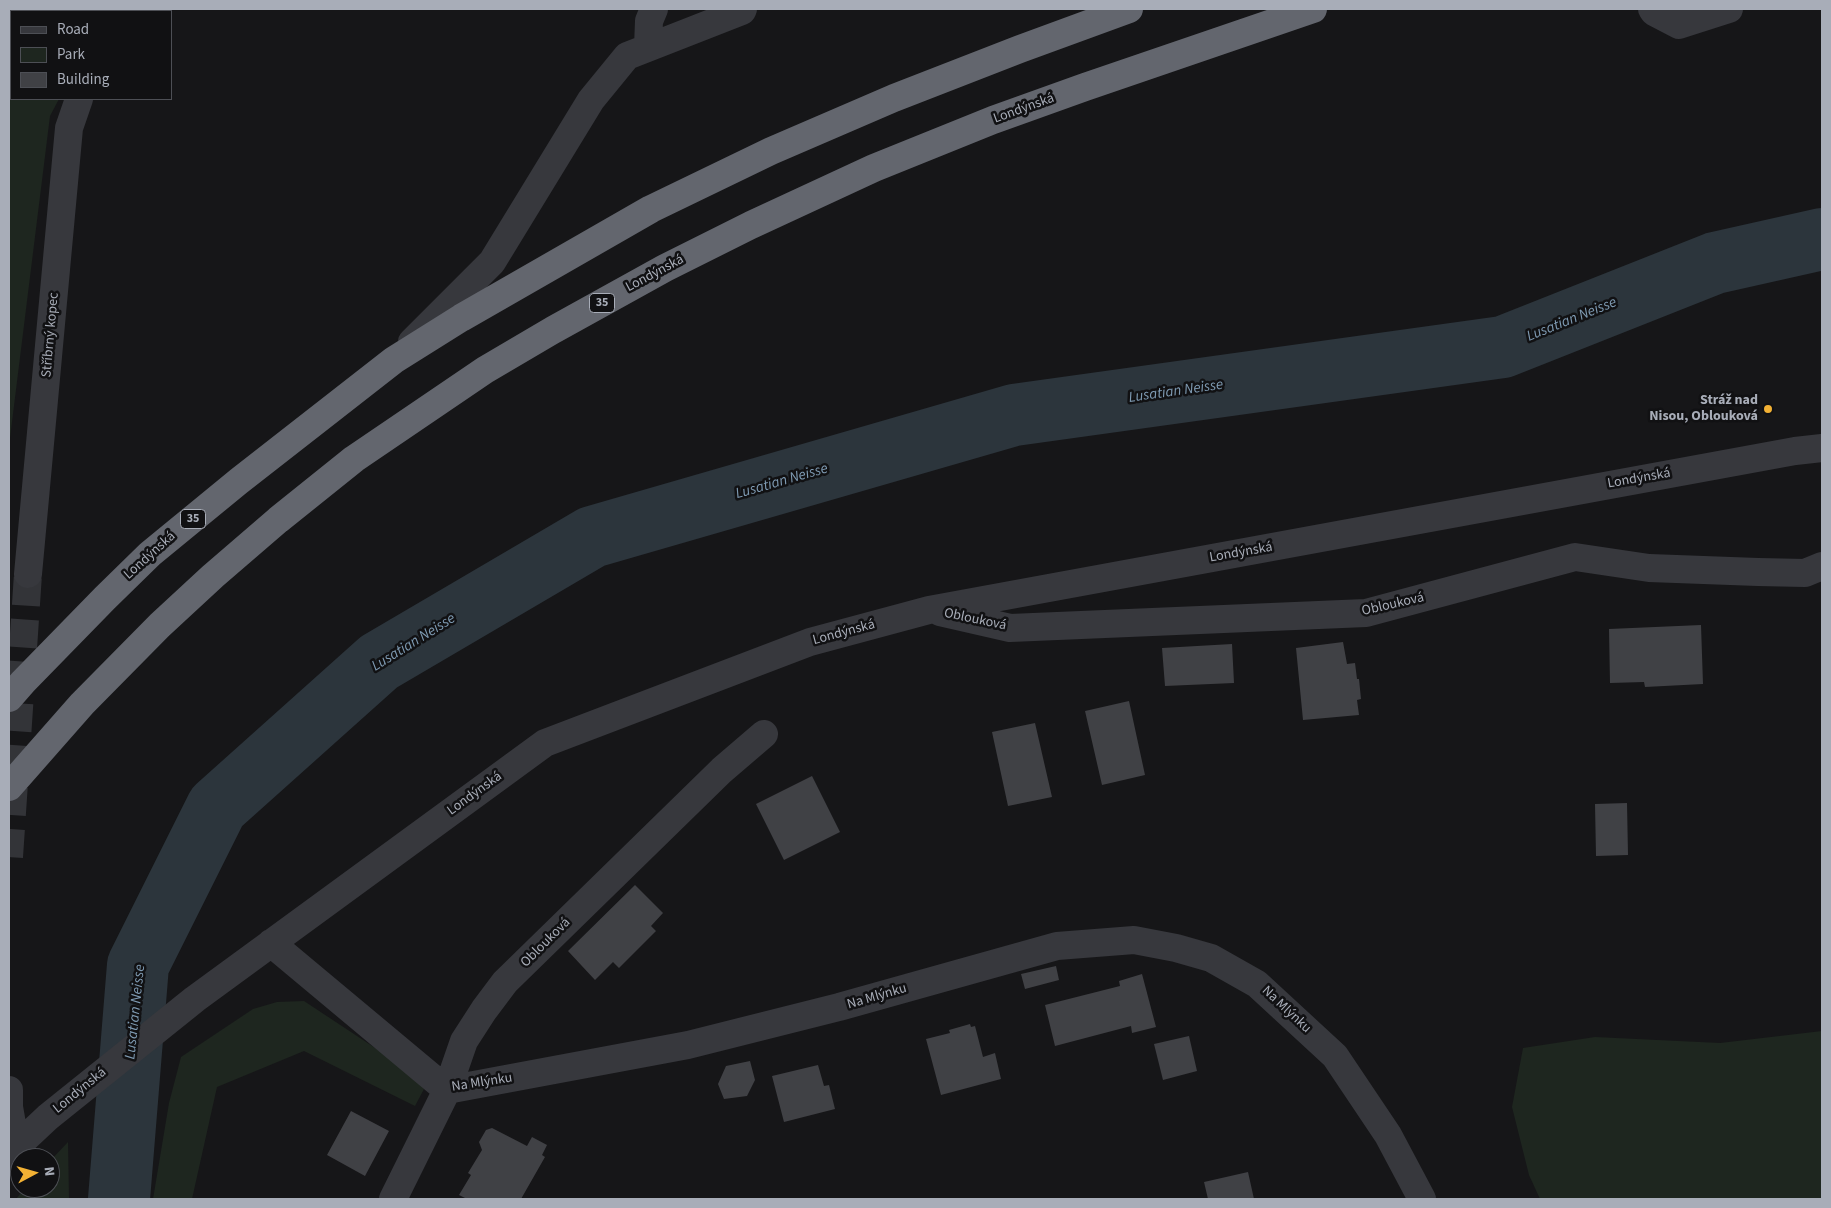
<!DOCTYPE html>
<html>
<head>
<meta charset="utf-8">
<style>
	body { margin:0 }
	#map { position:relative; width:1831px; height:1208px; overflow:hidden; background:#161618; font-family:"Source Sans 3",sans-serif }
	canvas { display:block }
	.frame { position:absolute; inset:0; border:10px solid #a8adb8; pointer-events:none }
	.legend { position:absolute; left:10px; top:10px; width:162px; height:90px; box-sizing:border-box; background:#111113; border:1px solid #4d4f55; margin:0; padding:6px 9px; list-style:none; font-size:15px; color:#a8adb8 }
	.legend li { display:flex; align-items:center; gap:10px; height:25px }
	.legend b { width:25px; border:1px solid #4d4f55 }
	.north { position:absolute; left:10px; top:1148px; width:50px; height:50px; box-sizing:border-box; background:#111113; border:1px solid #4d4f55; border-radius:50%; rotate:84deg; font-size:14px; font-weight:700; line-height:20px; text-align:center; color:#a8adb8 }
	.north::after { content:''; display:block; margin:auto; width:18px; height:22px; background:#f2b134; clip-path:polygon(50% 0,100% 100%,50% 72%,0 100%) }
</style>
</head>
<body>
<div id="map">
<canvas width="1831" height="1208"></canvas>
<div class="frame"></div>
<ul class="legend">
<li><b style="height:6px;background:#37383d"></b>Road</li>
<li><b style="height:14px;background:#1e261f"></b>Park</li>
<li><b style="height:14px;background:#404145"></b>Building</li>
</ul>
<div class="north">N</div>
</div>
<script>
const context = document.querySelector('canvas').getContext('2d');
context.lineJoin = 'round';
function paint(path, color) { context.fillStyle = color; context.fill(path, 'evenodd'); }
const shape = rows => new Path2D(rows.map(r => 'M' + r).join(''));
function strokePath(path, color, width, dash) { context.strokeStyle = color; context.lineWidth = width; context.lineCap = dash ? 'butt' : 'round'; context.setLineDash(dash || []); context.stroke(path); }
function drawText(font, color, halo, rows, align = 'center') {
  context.font = font + ' "Source Sans 3",sans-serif'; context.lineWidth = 5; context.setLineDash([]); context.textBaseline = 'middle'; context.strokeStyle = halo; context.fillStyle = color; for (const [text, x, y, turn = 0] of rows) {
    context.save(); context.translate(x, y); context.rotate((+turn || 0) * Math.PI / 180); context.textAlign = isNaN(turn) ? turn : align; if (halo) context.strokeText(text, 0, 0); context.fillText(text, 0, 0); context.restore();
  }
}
paint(shape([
	[9,9,108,9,104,11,11,11,11,99,59,99,50,116,9,446],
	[304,1001,413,1073,424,1089,415,1106,304,1051,217,1087,192,1199,153,1199,169,1103,181,1057,253,1009,277,1002],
	[1822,1031,1822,1199,1540,1199,1529,1175,1512,1107,1523,1048,1595,1037,1720,1043],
	[68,1142,69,1199,16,1199,25,1188,50,1188,50,1161]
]), '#1e261f');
strokePath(shape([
	[119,1199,138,965,217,807,379,662,592,537,1014,415,1503,347,1715,263,1822,239]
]), '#2c353c', 62);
paint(shape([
	[1701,625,1703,684,1645,687,1644,682,1610,683,1609,629],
	[1343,642,1347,664,1355,663,1357,679,1359,679,1361,699,1357,700,1359,715,1303,720,1296,648],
	[1232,644,1234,683,1165,686,1162,648],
	[1129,701,1145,775,1102,785,1085,711],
	[1035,723,1052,797,1008,806,992,732],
	[812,776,840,832,784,860,756,804],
	[1627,803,1628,855,1596,856,1595,804],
	[635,885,663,913,651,926,656,931,619,968,613,962,595,980,568,951],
	[1056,966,1059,980,1025,989,1021,974],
	[1142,974,1156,1027,1132,1033,1131,1026,1055,1046,1045,1005,1120,986,1119,981],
	[970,1024,971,1027,975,1026,983,1057,995,1053,1001,1079,941,1095,926,1039,950,1033,949,1030],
	[1189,1036,1197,1071,1163,1080,1154,1044],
	[750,1061,755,1080,747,1096,724,1099,718,1084,726,1066],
	[818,1065,824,1086,829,1085,835,1109,784,1122,772,1076],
	[351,1111,389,1131,365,1176,327,1155],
	[492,1128,527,1146,532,1137,547,1145,542,1155,545,1157,521,1199,467,1199,459,1195,471,1175,468,1173,482,1150,479,1142,486,1130],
	[1248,1172,1254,1199,1208,1199,1204,1182]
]), '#404145');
strokePath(shape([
	[9,857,28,574]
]), '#333438', 28, [28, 14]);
strokePath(shape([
	[1652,9,1654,12,1679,25,1729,9],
	[135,11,138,9],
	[648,47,649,21,654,9],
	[412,342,492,262,591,100,627,56,742,11,743,9],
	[28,574,69,128,79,99],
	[940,612,1010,628,1366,613,1575,557,1649,568,1758,572,1805,573,1822,566],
	[271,943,447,1090],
	[9,1090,9,1107,16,1147],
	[447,1090,688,1045,839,1007,1057,946,1134,940,1176,948,1211,958,1257,984,1335,1056,1388,1135,1422,1199],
	[9,1156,16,1147,48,1117,195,999,545,743,810,642,929,610,1795,451,1822,448],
	[393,1199,447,1090,464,1041,484,1010,505,982,722,770,764,734]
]), '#37383d', 28);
strokePath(shape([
	[9,698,23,682,105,598,150,554,239,481,394,360,461,318,651,209,771,151,894,98,1020,49,1129,9],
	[9,787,82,704,160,625,213,576,278,520,354,459,485,370,553,330,665,268,751,225,874,168,993,120,1085,87,1313,9]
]), '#63666e', 28);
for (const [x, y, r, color] of [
	[1768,409,5,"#f2b134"]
]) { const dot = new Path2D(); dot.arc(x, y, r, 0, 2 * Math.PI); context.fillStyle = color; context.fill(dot); strokePath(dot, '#111113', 2); }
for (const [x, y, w] of [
	[602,303,25],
	[193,519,25]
]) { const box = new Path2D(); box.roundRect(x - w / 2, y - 9.5, w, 19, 4); context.fillStyle = '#111113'; context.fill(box); strokePath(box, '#a8adb8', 1); }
drawText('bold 12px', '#a8adb8', null, [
	["35",602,303],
	["35",193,519]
]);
drawText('14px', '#a8adb8', '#111113', [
	["Londýnská",1024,109,-20],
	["Londýnská",655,274,-28],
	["Stříbrný kopec",51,335,-85],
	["Londýnská",1639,479,-10],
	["Londýnská",1241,553,-10],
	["Londýnská",150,556,-42],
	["Oblouková",1393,605,-13],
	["Oblouková",975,620,12],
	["Londýnská",844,633,-15],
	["Londýnská",475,794,-36],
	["Oblouková",546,943,-45],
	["Na Mlýnku",877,997,-16],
	["Na Mlýnku",1286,1010,43],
	["Na Mlýnku",482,1083,-9],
	["Londýnská",80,1091,-39]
]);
drawText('bold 14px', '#a8adb8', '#111113', [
	["Stráž nad",1758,401],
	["Nisou, Oblouková",1758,417]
], 'right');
drawText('italic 15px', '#7f9bb3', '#111113', [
	["Lusatian Neisse",1572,320,-22],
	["Lusatian Neisse",1176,392,-8],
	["Lusatian Neisse",782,482,-16],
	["Lusatian Neisse",414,643,-32],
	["Lusatian Neisse",136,1012,-84]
]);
</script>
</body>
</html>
